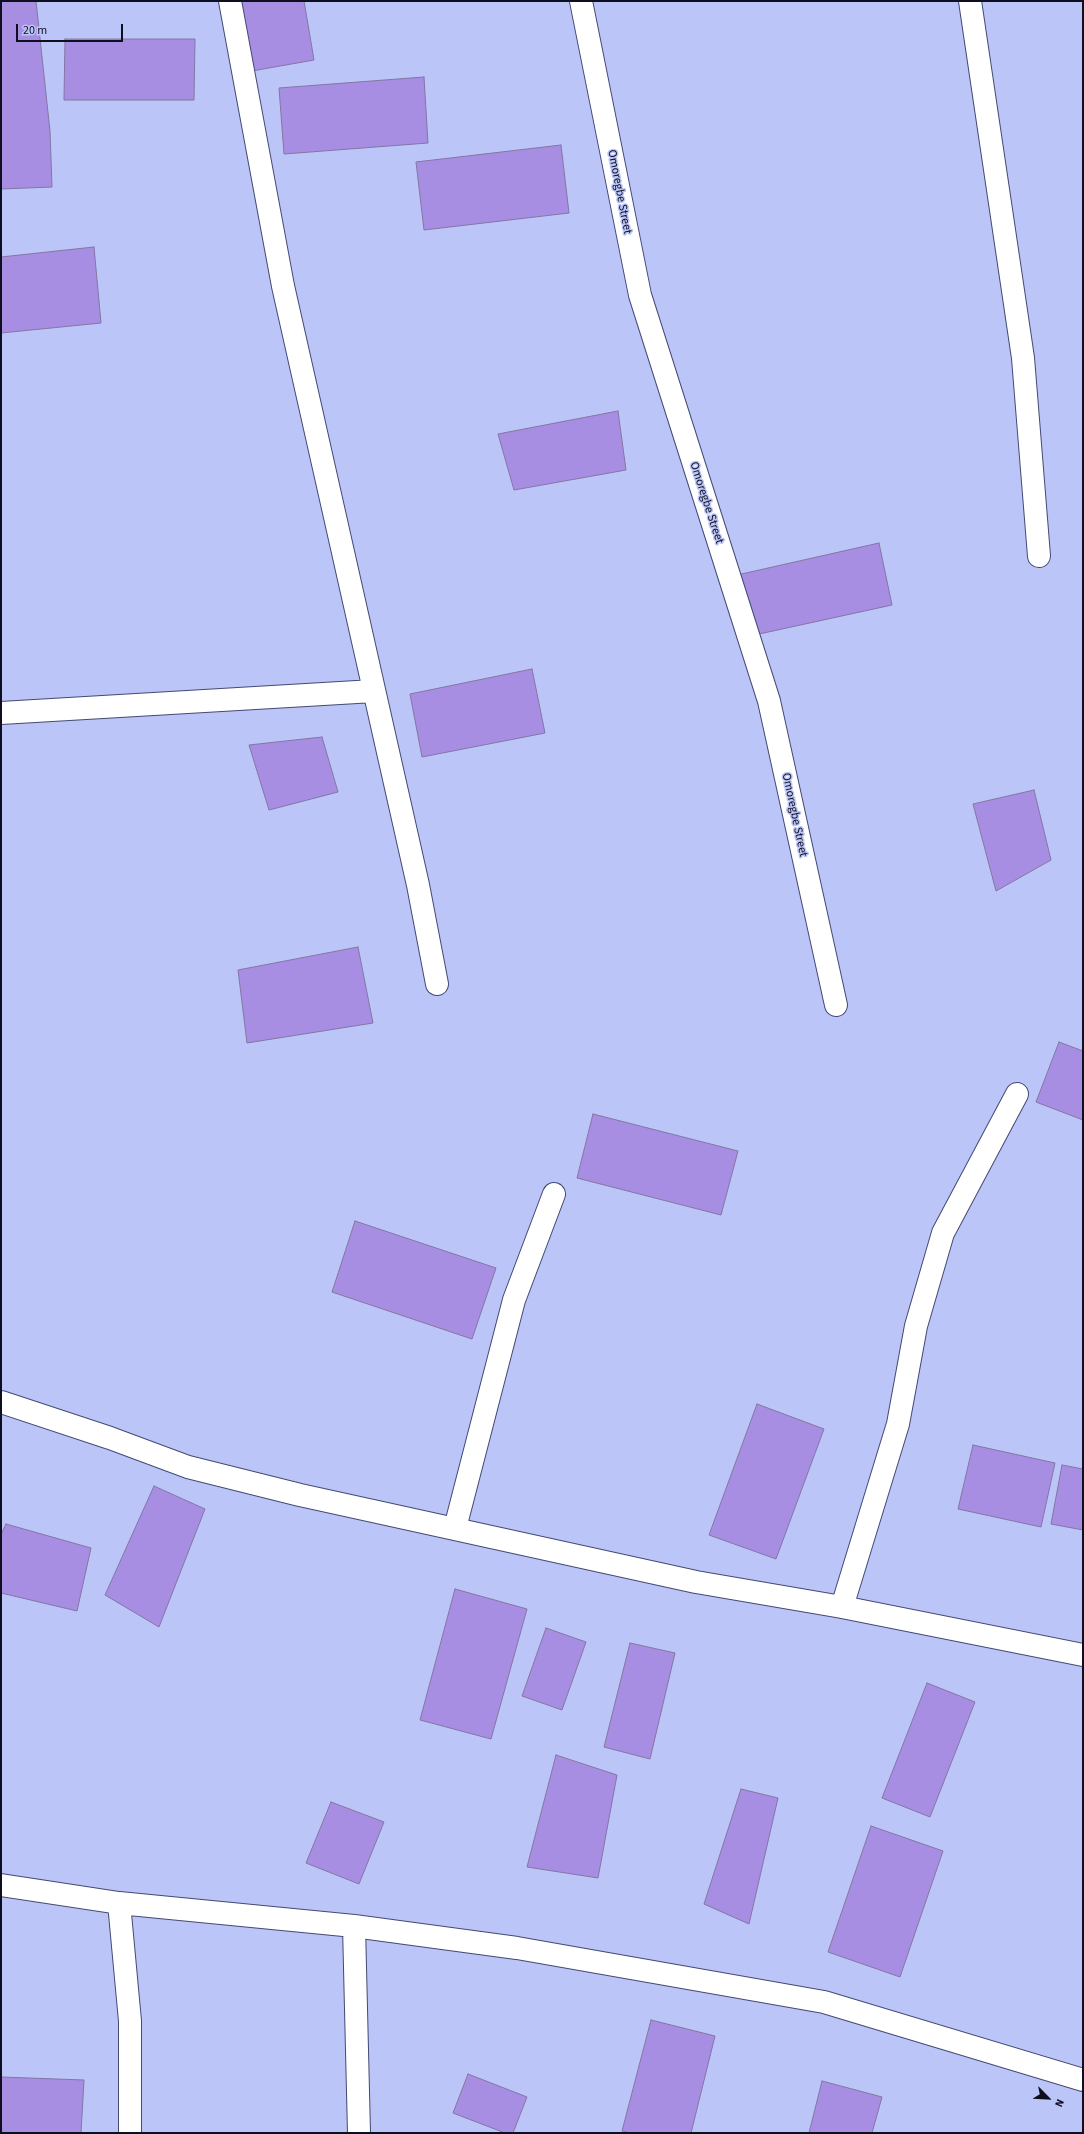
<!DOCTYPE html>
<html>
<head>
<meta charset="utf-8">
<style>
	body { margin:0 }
	#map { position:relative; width:1084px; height:2134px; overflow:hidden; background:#bcc5f7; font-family:"Source Sans 3",sans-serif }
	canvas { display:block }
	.frame { position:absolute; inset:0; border:2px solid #0d0f20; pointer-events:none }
	.north { position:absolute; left:1028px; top:2078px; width:40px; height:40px; -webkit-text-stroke:3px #bcc5f7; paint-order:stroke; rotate:114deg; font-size:11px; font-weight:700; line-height:16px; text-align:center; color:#0d0f20 }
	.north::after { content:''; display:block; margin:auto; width:14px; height:18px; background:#0d0f20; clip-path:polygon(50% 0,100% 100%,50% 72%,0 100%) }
	.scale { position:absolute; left:16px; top:24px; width:107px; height:18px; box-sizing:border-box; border:2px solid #0d0f20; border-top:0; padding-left:5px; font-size:12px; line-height:14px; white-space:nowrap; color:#0d0f20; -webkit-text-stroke:3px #bcc5f7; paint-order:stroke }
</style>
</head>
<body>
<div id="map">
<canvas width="1084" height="2134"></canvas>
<div class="frame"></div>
<div class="north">N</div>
<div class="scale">20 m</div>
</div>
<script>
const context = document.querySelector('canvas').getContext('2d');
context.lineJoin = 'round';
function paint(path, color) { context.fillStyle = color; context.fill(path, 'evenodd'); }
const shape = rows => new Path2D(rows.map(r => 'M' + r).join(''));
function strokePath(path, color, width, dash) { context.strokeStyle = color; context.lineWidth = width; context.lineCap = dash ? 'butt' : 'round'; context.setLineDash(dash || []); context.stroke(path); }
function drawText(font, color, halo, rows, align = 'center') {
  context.font = font + ' "Source Sans 3",sans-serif'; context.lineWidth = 3; context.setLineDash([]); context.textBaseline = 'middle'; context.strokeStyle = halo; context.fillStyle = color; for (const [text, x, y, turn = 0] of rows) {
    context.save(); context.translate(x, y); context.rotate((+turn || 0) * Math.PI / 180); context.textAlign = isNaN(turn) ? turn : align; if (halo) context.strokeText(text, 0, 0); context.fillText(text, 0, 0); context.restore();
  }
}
const building = shape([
	[1,1,36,1,50,131,52,187,1,189,1,1],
	[240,1,304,1,314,60,252,71,240,1],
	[65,39,195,39,194,100,64,100,65,39],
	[424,77,428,143,284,154,279,88,424,77],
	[561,145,569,213,424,230,416,162,561,145],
	[94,247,101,323,1,333,1,257,94,247],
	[618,411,626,470,514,490,498,434,618,411],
	[879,543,892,605,750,636,737,575,879,543],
	[532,669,545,733,422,757,410,694,532,669],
	[322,737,338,792,269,810,249,745,322,737],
	[1034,790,1051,860,996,891,973,804,1034,790],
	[358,947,373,1023,247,1043,238,970,358,947],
	[1059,1042,1083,1051,1083,1120,1036,1102,1059,1042],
	[593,1114,738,1151,721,1215,577,1178,593,1114],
	[355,1221,496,1268,472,1339,332,1292,355,1221],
	[757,1404,824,1429,776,1559,709,1535,757,1404],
	[973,1445,1055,1463,1041,1527,958,1509,973,1445],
	[1062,1465,1083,1469,1083,1530,1051,1524,1062,1465],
	[154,1486,205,1509,159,1627,105,1595,154,1486],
	[6,1524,91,1548,77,1611,1,1593,1,1534,6,1524],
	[455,1589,527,1609,491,1739,420,1720,455,1589],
	[546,1628,586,1642,562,1710,522,1696,546,1628],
	[630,1643,675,1653,650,1759,604,1747,630,1643],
	[927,1683,975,1702,930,1817,882,1798,927,1683],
	[556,1755,617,1775,598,1878,527,1867,556,1755],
	[741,1789,778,1798,749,1924,704,1904,741,1789],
	[331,1802,384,1822,359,1884,306,1863,331,1802],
	[871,1826,943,1851,900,1977,828,1952,871,1826],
	[651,2020,715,2036,691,2133,630,2133,622,2131,651,2020],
	[468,2074,527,2097,513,2133,505,2133,453,2113,468,2074],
	[1,2077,84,2080,81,2133,1,2133,1,2077],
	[822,2081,882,2097,872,2133,809,2133,822,2081]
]);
paint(building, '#a78ee3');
strokePath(building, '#8276a4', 1);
const street = shape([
	[230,1,283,286,418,885,437,984],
	[581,1,640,295,769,701,836,1005],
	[970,1,1023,358,1039,556],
	[1,713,374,691],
	[1,1402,110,1438,188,1467,300,1495,696,1582,842,1607,1083,1655],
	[455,1528,514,1300,554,1194],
	[842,1607,898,1424,916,1326,943,1233,1017,1094],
	[1,1885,119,1903,354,1926,517,1948,824,2002,1083,2080],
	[119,1903,130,2021,130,2133],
	[354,1926,359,2133]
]);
strokePath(street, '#434a73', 24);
strokePath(street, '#fff', 22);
drawText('12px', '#0d0f20', '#bcc5f7', [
	["Omoregbe Street",619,192,79],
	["Omoregbe Street",706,503,72],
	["Omoregbe Street",794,815,78]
]);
</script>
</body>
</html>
